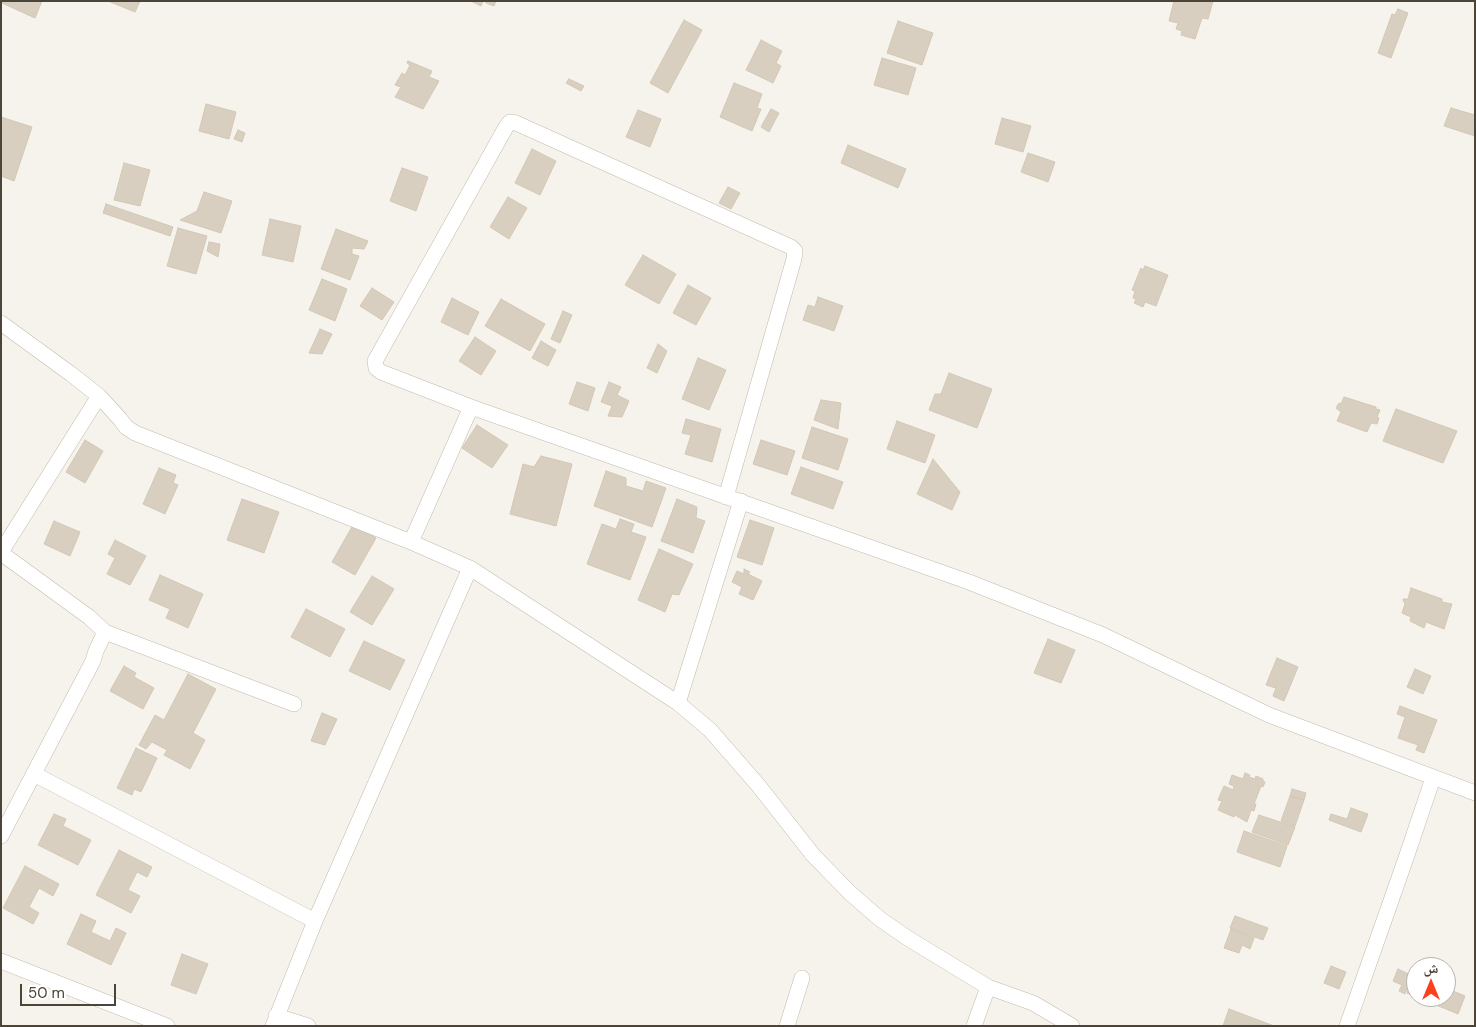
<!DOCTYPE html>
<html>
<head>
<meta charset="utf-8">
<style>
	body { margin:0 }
	#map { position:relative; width:1476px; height:1027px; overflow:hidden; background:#f6f3ec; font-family:"DM Sans","Noto Naskh Arabic",sans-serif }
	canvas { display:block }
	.frame { position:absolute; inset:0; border:2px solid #4b4439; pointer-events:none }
	.north { position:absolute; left:1406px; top:957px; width:50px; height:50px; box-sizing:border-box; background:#fff; border:1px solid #b7b4b0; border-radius:50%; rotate:0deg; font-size:14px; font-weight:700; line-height:20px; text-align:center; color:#4b4439 }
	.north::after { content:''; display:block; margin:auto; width:18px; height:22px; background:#fc3f1d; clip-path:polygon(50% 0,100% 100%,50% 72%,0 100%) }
	.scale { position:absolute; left:20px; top:984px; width:96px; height:22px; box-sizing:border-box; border:2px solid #4b4439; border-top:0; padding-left:6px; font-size:15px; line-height:18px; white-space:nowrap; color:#4b4439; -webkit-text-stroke:4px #fff; paint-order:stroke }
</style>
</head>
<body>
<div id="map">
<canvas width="1476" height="1027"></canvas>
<div class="frame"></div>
<div class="north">ش</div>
<div class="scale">50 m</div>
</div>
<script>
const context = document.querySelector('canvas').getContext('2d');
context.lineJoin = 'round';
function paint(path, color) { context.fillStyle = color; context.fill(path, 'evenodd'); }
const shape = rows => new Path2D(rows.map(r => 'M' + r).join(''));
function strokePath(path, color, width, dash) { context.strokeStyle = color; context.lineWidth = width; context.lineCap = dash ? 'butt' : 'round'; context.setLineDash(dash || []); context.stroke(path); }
const building = shape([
	[3,1,42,1,35,18,2,3,3,1],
	[108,1,140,1,135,12,108,1],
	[471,1,483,1,481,6,471,1],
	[486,1,496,1,494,6,486,3,486,1],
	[1174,1,1213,1,1208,19,1202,18,1195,39,1181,35,1182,31,1176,29,1178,23,1169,21,1174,1],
	[1398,9,1408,13,1391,58,1378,53,1392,14,1395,15,1398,9],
	[684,20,702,30,668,93,650,83,684,20],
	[898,21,933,33,922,65,887,53,898,21],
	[761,40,782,51,776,63,781,66,773,83,746,70,761,40],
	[882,58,916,68,908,95,874,85,882,58],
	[408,61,432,71,429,77,439,81,423,109,395,97,401,87,395,85,402,73,405,75,410,65,407,63,408,61],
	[569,79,584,86,581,91,566,83,569,79],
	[734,83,762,94,757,108,761,109,752,131,720,117,734,83],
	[206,104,236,112,229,139,199,131,206,104],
	[1451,108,1475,115,1475,136,1444,126,1451,108],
	[771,109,779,113,769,132,761,127,771,109],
	[638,110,661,119,650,147,626,137,638,110],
	[1,117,32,127,14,181,1,176,1,117],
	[1002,118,1031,126,1023,152,995,144,1002,118],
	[238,130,245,133,242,142,234,139,238,130],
	[848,145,906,169,898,188,841,163,848,145],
	[532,149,556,161,540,195,515,183,532,149],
	[1028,153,1055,162,1048,182,1021,172,1028,153],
	[124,163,150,170,140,206,114,200,124,163],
	[402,168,428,177,416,211,390,201,402,168],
	[728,187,740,193,731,209,719,203,728,187],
	[204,192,232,201,221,233,180,220,197,211,204,192],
	[508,197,527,208,509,239,490,227,508,197],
	[106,204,173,227,170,236,103,213,106,204],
	[270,219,301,226,293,262,262,255,270,219],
	[178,228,207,236,196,274,167,266,178,228],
	[336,229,368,241,364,249,352,248,352,254,359,256,350,280,321,269,336,229],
	[209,242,220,244,218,257,207,251,209,242],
	[643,255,676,274,659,304,625,285,643,255],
	[1145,266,1168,275,1156,306,1145,302,1143,307,1134,303,1136,299,1133,298,1135,291,1132,290,1141,268,1143,270,1145,266],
	[322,279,347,289,335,321,309,310,322,279],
	[688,285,711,298,696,325,673,313,688,285],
	[372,288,394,302,382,320,360,306,372,288],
	[818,297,843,306,834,331,803,320,808,305,815,307,818,297],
	[452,298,479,312,468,335,441,322,452,298],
	[501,299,545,324,530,351,485,326,501,299],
	[563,311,572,315,560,343,551,339,563,311],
	[320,329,332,334,322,354,309,353,320,329],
	[475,337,496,351,481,375,459,361,475,337],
	[541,341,556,350,548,366,532,358,541,341],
	[658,344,667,351,657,373,647,368,658,344],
	[698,358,726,370,709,410,682,399,698,358],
	[949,373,992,389,977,428,929,410,935,394,941,394,949,373],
	[577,382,595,388,588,411,569,404,577,382],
	[609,382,621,387,617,395,629,401,622,417,608,416,612,406,601,402,609,382],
	[1344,397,1376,407,1376,409,1380,410,1377,417,1379,418,1377,424,1371,423,1367,432,1337,421,1341,412,1336,408,1339,403,1341,404,1344,397],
	[821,400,841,403,838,429,814,420,821,400],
	[1396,409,1457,431,1443,463,1383,441,1396,409],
	[686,419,721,429,712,462,685,454,691,435,682,433,686,419],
	[897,421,935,435,925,463,887,449,897,421],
	[477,425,508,445,492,468,462,448,477,425],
	[812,427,848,439,838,470,802,458,812,427],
	[85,440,103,451,85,483,66,472,85,440],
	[761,440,795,451,787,475,753,464,761,440],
	[541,456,572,464,556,526,510,514,523,464,534,467,541,456],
	[933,459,960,492,952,510,917,494,933,459],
	[801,467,843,482,833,509,791,494,801,467],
	[159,468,176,475,173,483,178,485,165,514,143,504,159,468],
	[606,471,626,478,626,486,643,491,646,481,666,488,652,527,594,506,606,471],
	[242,499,279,512,264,553,227,540,242,499],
	[677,499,697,507,696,518,705,521,693,553,661,541,677,499],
	[620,519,634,524,631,532,646,537,630,580,587,564,602,524,616,529,620,519],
	[750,520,774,528,762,565,737,557,750,520],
	[54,521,80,532,70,556,44,544,54,521],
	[353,525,376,538,355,575,332,562,353,525],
	[115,540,146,556,130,585,107,574,115,558,108,554,115,540],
	[659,549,693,564,679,595,672,594,665,612,638,600,659,549],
	[744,569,750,572,748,574,762,581,753,600,739,594,742,587,732,582,737,571,744,574,744,569],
	[160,575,203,594,188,628,166,618,170,609,149,600,160,575],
	[372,576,394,589,372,625,350,612,372,576],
	[1411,588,1442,599,1442,602,1452,604,1444,629,1426,622,1424,628,1410,621,1411,617,1402,613,1405,604,1403,600,1403,599,1408,599,1411,588],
	[306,609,345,629,330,657,291,637,306,609],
	[1048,639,1075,650,1061,683,1034,673,1048,639],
	[364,641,405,660,390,690,349,671,364,641],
	[1277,658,1298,667,1284,701,1273,696,1276,688,1266,685,1277,658],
	[124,666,136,673,134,677,154,688,143,709,110,691,124,666],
	[1415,669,1431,676,1423,694,1407,687,1415,669],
	[188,674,216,689,193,733,205,740,190,769,164,755,167,750,152,742,146,749,139,745,155,715,164,720,188,674],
	[1400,706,1437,720,1424,753,1416,750,1418,745,1398,738,1405,717,1397,714,1400,706],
	[322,713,337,719,325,745,311,741,322,713],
	[136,748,157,758,141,792,134,789,132,795,117,788,136,748],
	[1245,773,1250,775,1249,777,1255,779,1256,776,1263,779,1263,781,1265,782,1263,787,1261,786,1254,804,1256,804,1254,811,1251,810,1247,822,1235,815,1234,817,1218,810,1222,801,1218,800,1224,786,1233,790,1234,786,1229,784,1232,775,1243,779,1245,773],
	[1292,789,1306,793,1304,800,1290,796,1292,789],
	[1290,796,1304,800,1295,826,1281,821,1290,796],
	[1351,808,1368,814,1361,832,1329,820,1331,814,1347,819,1351,808],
	[54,814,66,819,63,826,91,840,78,865,38,845,54,814],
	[1259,815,1295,827,1288,845,1252,832,1259,815],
	[1244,831,1287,846,1280,867,1237,852,1244,831],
	[119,850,152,867,147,877,137,872,128,890,140,896,131,913,96,895,119,850],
	[25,866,59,884,53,896,39,888,29,907,39,913,33,924,3,908,25,866],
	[81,914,96,921,91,932,110,941,116,928,126,933,111,965,67,944,81,914],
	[1235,916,1268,928,1263,940,1230,928,1235,916],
	[1231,929,1254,938,1250,949,1242,945,1239,953,1224,948,1231,929],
	[182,954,208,964,196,994,171,985,182,954],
	[1331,966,1346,972,1339,989,1324,983,1331,966],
	[1398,969,1413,976,1405,994,1399,991,1402,985,1393,981,1398,969],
	[1414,976,1416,976,1416,997,1446,997,1446,988,1465,996,1458,1014,1407,993,1414,976],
	[1229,1009,1274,1026,1223,1026,1229,1009]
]);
paint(building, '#d8cfc1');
strokePath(building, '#d3c7b4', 1);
const street = shape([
	[1,323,71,374,99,396,120,419,126,427,135,433,411,542,470,568,678,703,710,730,758,785,813,855,850,893,880,919,909,939,988,987,1033,1003,1072,1026],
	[471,407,381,372,376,368,375,361,506,127,510,122,516,123,791,247,795,251,794,259,726,497],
	[411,542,471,407,969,582,1103,635,1269,715,1475,793],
	[1,552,99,396],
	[1,553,89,617,105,632,96,651,93,661,1,836],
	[105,632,294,704],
	[678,703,741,501],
	[34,774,315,921],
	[1,961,167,1026],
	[276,1016,308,1026],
	[273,1026,315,921,470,568],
	[787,1026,802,978],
	[974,1026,988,987],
	[1347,1026,1406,858,1433,778]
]);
strokePath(street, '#c2bbae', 16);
strokePath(street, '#fff', 15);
</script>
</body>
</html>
